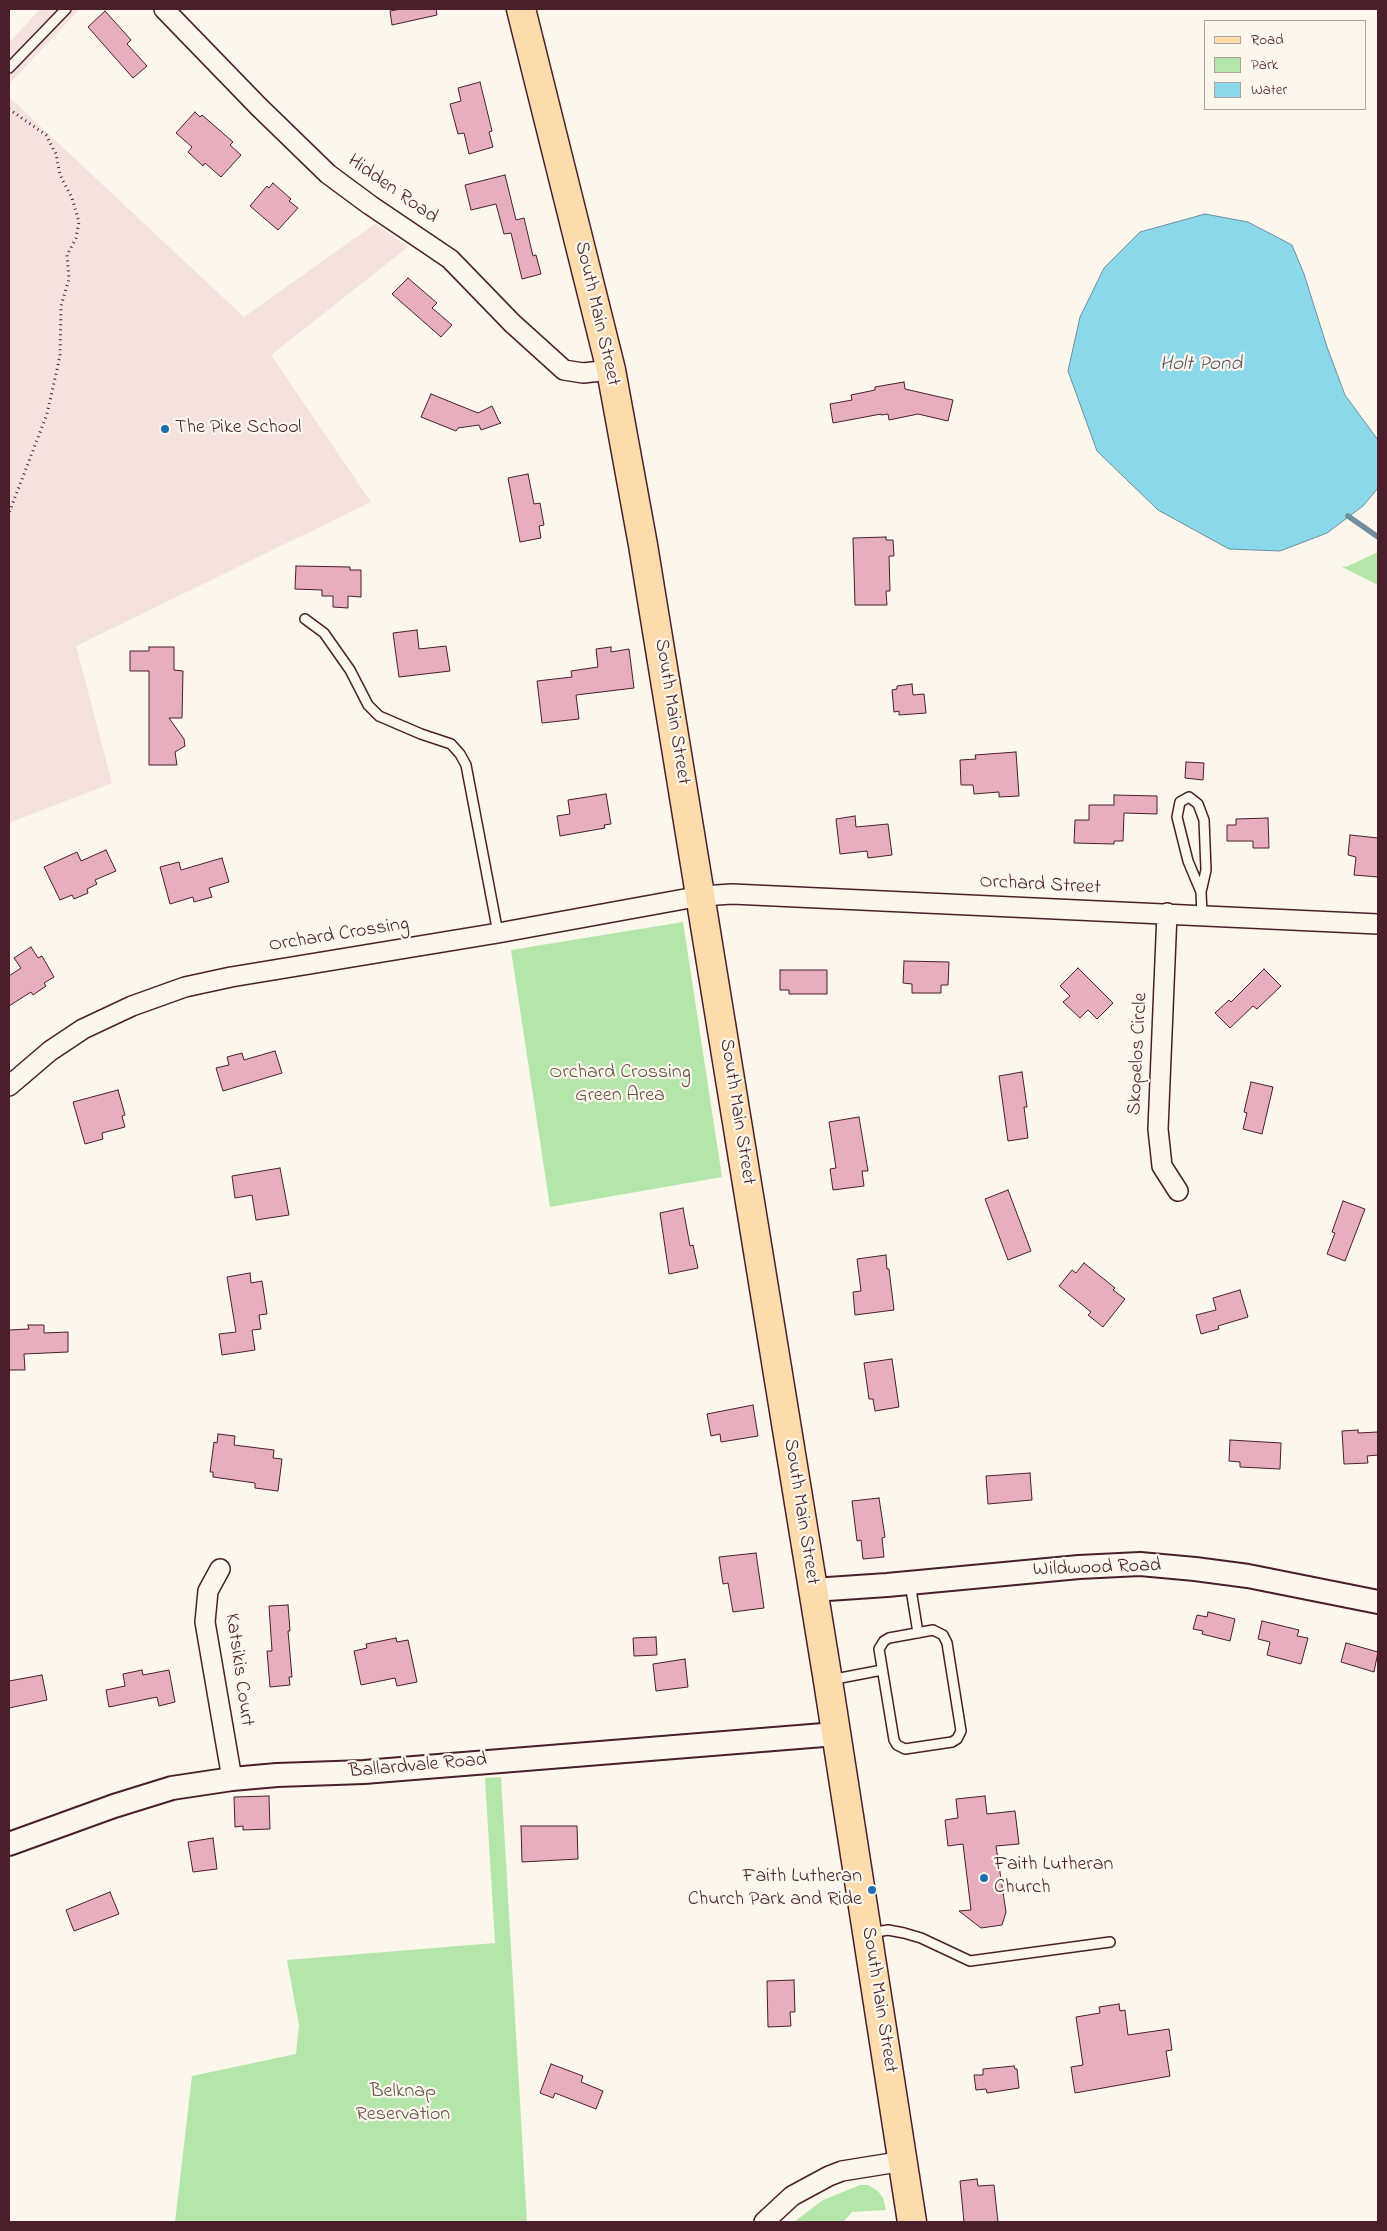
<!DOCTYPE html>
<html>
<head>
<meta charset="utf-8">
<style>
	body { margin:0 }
	#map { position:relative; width:1387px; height:2231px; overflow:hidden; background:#fbf7ec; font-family:"Indie Flower",sans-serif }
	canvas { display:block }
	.frame { position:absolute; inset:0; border:10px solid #4a1f2b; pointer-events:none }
	.legend { position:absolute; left:1204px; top:20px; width:162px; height:90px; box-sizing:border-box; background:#fbf7ec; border:1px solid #b4a19f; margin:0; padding:6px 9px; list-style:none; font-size:15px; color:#4a1f2b }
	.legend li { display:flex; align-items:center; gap:10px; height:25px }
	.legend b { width:25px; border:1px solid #b4a19f }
</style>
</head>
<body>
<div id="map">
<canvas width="1387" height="2231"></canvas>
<div class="frame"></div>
<ul class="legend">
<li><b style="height:6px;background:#fcdcac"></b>Road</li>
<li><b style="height:14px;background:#b3e6a8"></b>Park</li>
<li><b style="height:14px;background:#8ad8e9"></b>Water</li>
</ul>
</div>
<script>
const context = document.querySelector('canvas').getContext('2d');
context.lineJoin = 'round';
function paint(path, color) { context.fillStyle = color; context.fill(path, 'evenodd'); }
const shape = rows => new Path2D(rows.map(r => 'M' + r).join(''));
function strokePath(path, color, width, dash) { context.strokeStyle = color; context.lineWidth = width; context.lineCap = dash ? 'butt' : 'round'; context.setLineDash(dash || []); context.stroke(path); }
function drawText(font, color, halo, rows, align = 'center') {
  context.font = font + ' "Indie Flower",sans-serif'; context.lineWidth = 4.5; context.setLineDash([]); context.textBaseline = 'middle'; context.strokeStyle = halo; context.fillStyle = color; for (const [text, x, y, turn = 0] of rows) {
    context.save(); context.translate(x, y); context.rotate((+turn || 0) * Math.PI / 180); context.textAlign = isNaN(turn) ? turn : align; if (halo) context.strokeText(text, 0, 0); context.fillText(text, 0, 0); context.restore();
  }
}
paint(shape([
	[40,9,80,9,9,84,9,43],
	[9,97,244,317,375,224,408,247,271,355,371,502,76,646,112,783,9,823]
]), '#f5e1de');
paint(shape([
	[1378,552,1378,585,1342,567,1348,566],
	[683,922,722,1177,550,1207,511,950],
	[501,1777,527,2222,175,2222,192,2076,296,2054,299,2025,287,1960,495,1943,485,1778],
	[860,2185,868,2185,878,2191,883,2198,886,2210,852,2212,843,2222,794,2222,823,2200]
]), '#b3e6a8');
const water = shape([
	[1205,214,1248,222,1292,245,1304,274,1327,347,1345,395,1378,440,1378,488,1363,506,1327,533,1280,551,1229,549,1158,510,1097,451,1068,371,1080,317,1104,268,1140,232,1205,214]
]);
paint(water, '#8ad8e9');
strokePath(water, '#708e9d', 1);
strokePath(shape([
	[1348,516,1378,537]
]), '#708e9d', 5.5);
const building = shape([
	[401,9,436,9,437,15,392,25,390,11,401,9],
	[105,11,131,40,127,44,147,66,133,78,88,27,105,11],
	[480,82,492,131,489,132,493,147,469,154,464,133,458,134,450,104,461,101,458,88,480,82],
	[195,112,200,117,202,115,233,142,230,145,241,155,221,177,205,163,203,166,188,152,192,147,176,133,195,112],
	[505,175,516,220,524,218,533,256,536,255,541,274,522,279,511,233,504,234,496,204,471,210,465,185,505,175],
	[273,183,291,199,289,201,298,208,278,230,250,206,267,186,269,188,273,183],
	[408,278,437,303,432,308,452,325,441,337,392,294,408,278],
	[904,382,905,389,953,400,948,421,918,414,889,420,888,414,881,415,881,414,833,423,830,404,852,400,851,395,875,390,875,387,904,382],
	[431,394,478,413,492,406,499,421,501,423,481,430,479,425,458,428,456,431,421,417,431,394],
	[528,474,534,504,540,503,544,525,539,526,541,538,520,542,508,478,528,474],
	[886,537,886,540,893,540,894,556,889,556,890,591,886,591,887,605,855,605,853,538,886,537],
	[296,566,350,567,350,570,361,570,361,597,348,596,348,608,333,607,333,596,322,596,322,590,295,589,296,566],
	[417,630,419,649,446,646,450,671,399,677,393,633,417,630],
	[149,647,174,647,174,670,183,671,182,718,169,718,184,739,185,746,175,752,177,765,149,765,149,671,130,671,130,651,149,651,149,647],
	[611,647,611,652,629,649,634,688,576,695,579,719,542,723,537,681,572,677,571,671,598,667,596,649,611,647],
	[912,684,913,695,924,694,926,713,899,715,899,711,894,712,892,690,897,689,897,686,912,684],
	[1016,752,1019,796,999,797,999,792,974,794,973,785,961,785,960,760,976,759,975,755,1016,752],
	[1186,762,1204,763,1203,780,1185,778,1186,762],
	[606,794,611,824,604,825,605,828,560,836,557,816,570,814,568,800,606,794],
	[1114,795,1157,796,1157,814,1124,813,1123,841,1114,841,1114,844,1074,843,1075,820,1089,820,1089,805,1114,805,1114,795],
	[855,816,856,827,888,824,892,855,868,858,867,851,840,854,836,819,855,816],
	[1268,818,1269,848,1253,848,1253,841,1227,841,1227,825,1236,825,1236,819,1268,818],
	[1350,835,1378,838,1378,877,1354,875,1356,857,1348,855,1350,835],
	[106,850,116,871,95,880,97,884,87,889,88,893,74,899,72,895,60,900,44,867,77,852,81,861,106,850],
	[222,858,229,882,209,888,212,897,194,902,193,897,170,904,160,867,179,862,181,870,222,858],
	[31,947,38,958,42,956,54,977,44,983,46,986,33,995,31,992,9,1006,9,976,21,968,14,958,31,947],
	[904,961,949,962,948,985,941,985,941,993,912,993,912,984,903,983,904,961],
	[1078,968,1113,1003,1097,1019,1088,1010,1080,1018,1063,1002,1070,996,1060,986,1078,968],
	[1264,969,1281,986,1257,1009,1253,1006,1230,1028,1215,1013,1229,1000,1231,1002,1264,969],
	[780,970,827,970,827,994,789,994,789,990,780,990,780,970],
	[275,1051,282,1073,223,1091,216,1068,229,1065,227,1057,242,1053,244,1060,275,1051],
	[1022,1072,1027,1107,1024,1107,1028,1138,1008,1141,999,1076,1022,1072],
	[1251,1082,1273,1087,1262,1134,1243,1129,1247,1113,1244,1112,1251,1082],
	[118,1090,125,1115,122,1116,125,1127,102,1133,103,1139,85,1144,73,1102,118,1090],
	[859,1117,868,1171,862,1171,864,1186,833,1190,830,1169,836,1168,829,1122,859,1117],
	[280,1168,289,1215,256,1220,252,1195,235,1198,232,1176,280,1168],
	[1008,1190,1031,1251,1008,1260,985,1199,1008,1190],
	[1343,1201,1365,1209,1345,1261,1327,1254,1335,1233,1332,1232,1343,1201],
	[683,1208,690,1246,693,1245,698,1268,669,1274,660,1213,683,1208],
	[886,1255,887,1269,889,1269,894,1310,855,1315,853,1292,861,1291,857,1259,886,1255],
	[1084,1263,1115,1288,1113,1290,1125,1299,1103,1327,1088,1315,1091,1312,1059,1286,1072,1270,1076,1273,1084,1263],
	[250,1273,251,1283,262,1281,267,1314,259,1315,261,1329,252,1330,255,1350,222,1355,219,1334,236,1332,227,1277,250,1273],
	[1240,1290,1248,1317,1218,1326,1219,1329,1201,1334,1196,1315,1216,1310,1213,1298,1240,1290],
	[28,1325,44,1325,44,1333,68,1332,68,1352,24,1354,25,1370,9,1370,9,1330,29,1329,28,1325],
	[892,1359,899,1407,875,1411,873,1399,869,1399,864,1363,892,1359],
	[753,1405,758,1436,721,1442,720,1434,711,1436,707,1414,753,1405],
	[1358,1430,1358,1433,1378,1432,1378,1455,1367,1456,1368,1463,1344,1464,1342,1431,1358,1430],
	[218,1434,235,1436,234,1445,274,1450,273,1458,282,1459,278,1491,255,1488,255,1483,213,1477,213,1472,210,1472,214,1442,217,1443,218,1434],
	[1230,1440,1281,1443,1280,1469,1240,1467,1240,1462,1229,1461,1230,1440],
	[1030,1473,1032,1500,988,1504,986,1476,1030,1473],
	[879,1498,885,1537,882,1538,884,1557,863,1559,861,1540,857,1541,852,1501,879,1498],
	[756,1553,764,1608,733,1612,728,1583,723,1584,719,1557,756,1553],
	[288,1605,290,1631,288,1631,292,1677,289,1677,290,1685,270,1687,267,1651,272,1651,269,1606,288,1605],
	[1208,1612,1235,1619,1230,1641,1202,1634,1203,1631,1193,1629,1197,1615,1207,1617,1208,1612],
	[1262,1621,1299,1630,1297,1636,1308,1638,1301,1664,1267,1655,1270,1642,1258,1639,1262,1621],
	[656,1637,657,1655,634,1656,633,1638,656,1637],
	[396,1638,397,1642,408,1640,417,1682,397,1686,395,1678,361,1685,354,1651,367,1648,366,1644,396,1638],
	[1346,1643,1378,1652,1374,1672,1341,1662,1346,1643],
	[685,1659,688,1687,656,1691,653,1664,685,1659],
	[142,1670,143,1675,169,1670,175,1702,159,1706,157,1697,109,1707,106,1690,125,1686,123,1674,142,1670],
	[42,1675,47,1700,9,1708,9,1681,42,1675],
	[269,1796,270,1829,243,1830,243,1826,235,1827,234,1797,269,1796],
	[985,1796,987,1814,1015,1811,1019,1844,996,1846,1006,1912,1002,1925,981,1928,959,1911,971,1910,963,1844,948,1846,945,1820,958,1818,956,1799,985,1796],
	[521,1826,577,1826,578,1859,522,1862,521,1826],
	[213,1838,217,1869,193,1872,188,1842,213,1838],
	[110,1892,119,1914,74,1931,66,1910,110,1892],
	[794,1980,795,2012,790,2012,791,2026,768,2027,767,1981,794,1980],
	[1119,2004,1120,2011,1125,2010,1128,2035,1169,2029,1172,2050,1166,2051,1170,2076,1075,2093,1071,2067,1083,2065,1076,2017,1100,2013,1099,2007,1119,2004],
	[551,2064,583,2076,581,2082,603,2091,596,2109,555,2093,553,2098,540,2093,551,2064],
	[1014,2066,1015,2069,1017,2069,1019,2088,987,2093,986,2089,976,2090,974,2075,983,2075,983,2069,1014,2066],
	[977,2179,978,2186,994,2185,998,2222,964,2222,960,2181,977,2179]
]);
paint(building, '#e7aebe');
strokePath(building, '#4a1f2b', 1);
const service = shape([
	[9,68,66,9],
	[305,619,324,633,350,670,368,705,379,716,421,734,451,744,460,754,466,765,498,933],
	[1201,892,1206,870,1204,820,1198,804,1189,797,1180,802,1177,817,1188,861,1201,892,1202,915],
	[910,1583,918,1633],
	[933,1630,943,1635,947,1643,961,1731,957,1739,952,1742,905,1749,897,1745,894,1740,879,1649,884,1641,889,1638,933,1630],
	[830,1680,882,1670],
	[870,1933,888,1930,904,1933,921,1938,970,1961,1110,1942]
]);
const minor = shape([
	[164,9,258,106,328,174,370,205,450,259,512,323,564,370,583,373,611,370],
	[1167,913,1158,1129,1162,1166,1178,1191],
	[9,1086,50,1051,83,1029,132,1006,185,987,231,977,498,933,701,896,732,894,1378,924],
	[220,1569,208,1591,205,1622,232,1779],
	[764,2222,792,2196,829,2176,842,2171,904,2161]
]);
const tertiary = shape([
	[813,1590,887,1585,1079,1567,1140,1564,1195,1569,1248,1576,1378,1602],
	[9,1844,114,1806,172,1788,232,1779,277,1775,364,1772,836,1734]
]);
const primary = shape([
	[521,9,611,370,643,545,828,1681,912,2222]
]);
strokePath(service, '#4a1f2b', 12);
strokePath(minor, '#4a1f2b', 22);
strokePath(tertiary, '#4a1f2b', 26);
strokePath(primary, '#4a1f2b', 31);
strokePath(shape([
	[9,109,46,135,56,154,60,175,72,198,79,222,76,238,67,255,69,279,61,306,60,356,47,414,9,513]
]), '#4a1f2b', 3, [1, 4]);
strokePath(service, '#fbf7ec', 9);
strokePath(minor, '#fbf7ec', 19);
strokePath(tertiary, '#fbf7ec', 22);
strokePath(primary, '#fcdcac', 28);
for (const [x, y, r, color] of [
	[165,429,5,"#1f6fb2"],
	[984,1878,5,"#1f6fb2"],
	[872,1890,5,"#1f6fb2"]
]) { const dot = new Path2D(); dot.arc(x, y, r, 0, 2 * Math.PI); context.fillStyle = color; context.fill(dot); strokePath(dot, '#fbf7ec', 2); }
drawText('20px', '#4a1f2b', '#fbf7ec', [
	["Hidden Road",392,190,35],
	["South Main Street",596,314,77],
	["South Main Street",671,712,81],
	["Orchard Street",1040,886,3],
	["Orchard Crossing",339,936,-9],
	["Skopelos Circle",1139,1054,-87],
	["South Main Street",736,1112,81],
	["South Main Street",800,1512,81],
	["Wildwood Road",1097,1569,-2],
	["Katsikis Court",238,1670,82],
	["Ballardvale Road",418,1767,-5],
	["South Main Street",878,2000,81]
]);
drawText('20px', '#4a1f2b', '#fbf7ec', [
	["The Pike School",175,429],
	["Faith Lutheran",994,1866],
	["Church",994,1889],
	["Faith Lutheran",862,1878,"right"],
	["Church Park and Ride",862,1901,"right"]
], 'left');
drawText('20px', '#64514a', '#fbf7ec', [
	["Orchard Crossing",620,1074],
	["Green Area",620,1097],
	["Belknap",403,2093],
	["Reservation",403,2116]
]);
drawText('italic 21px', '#5d5664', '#fbf7ec', [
	["Holt Pond",1201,366]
]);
</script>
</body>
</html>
